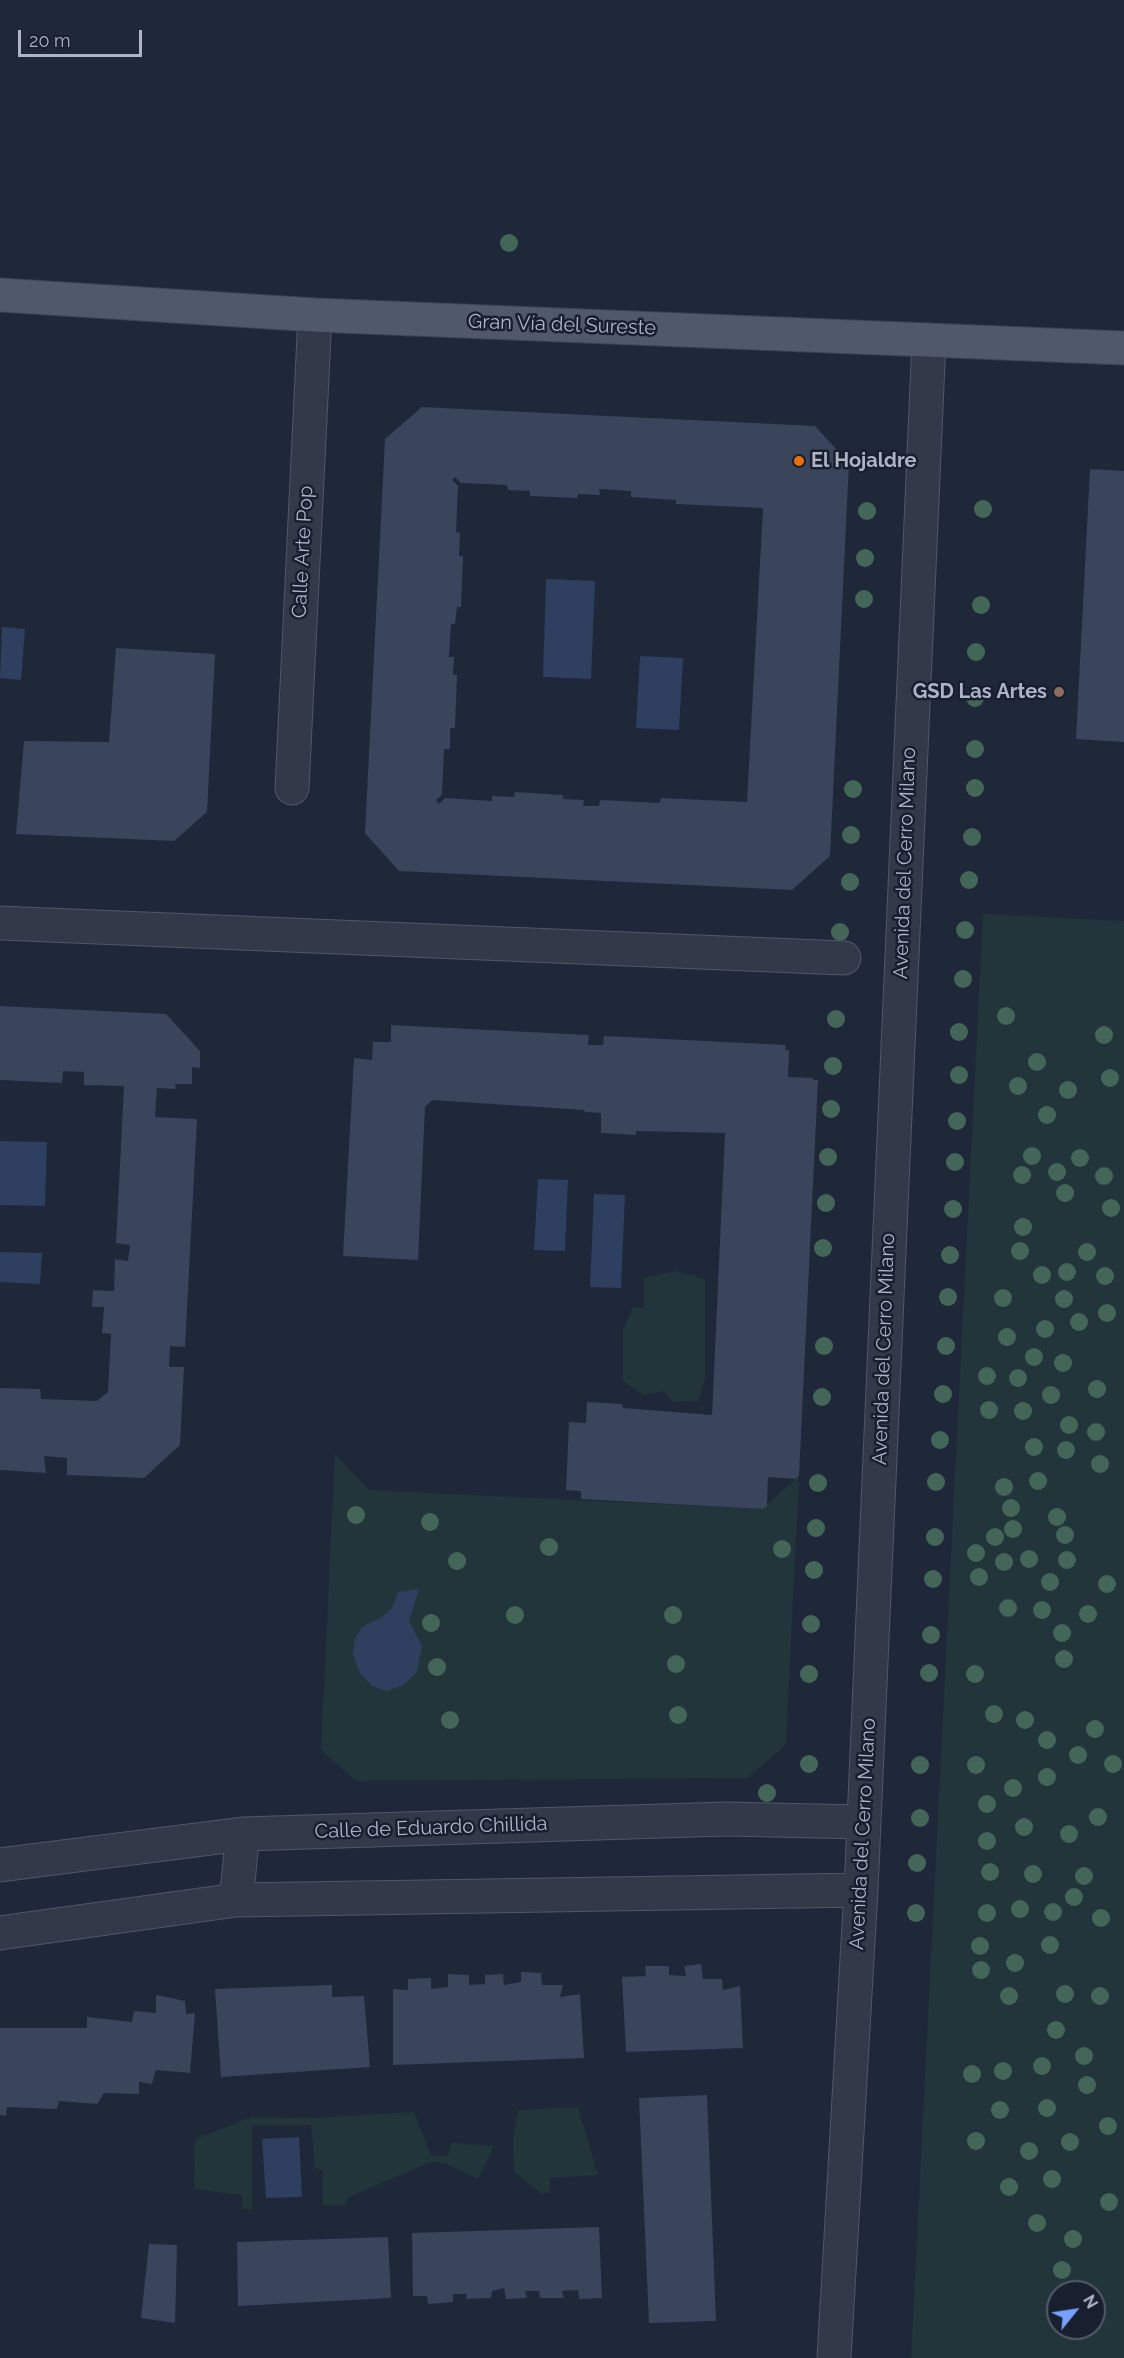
<!DOCTYPE html>
<html>
<head>
<meta charset="utf-8">
<style>
	body { margin:0 }
	#map { position:relative; width:1124px; height:2358px; overflow:hidden; background:#1f2839; font-family:Raleway,sans-serif }
	canvas { display:block }
	.north { position:absolute; left:1046px; top:2280px; width:60px; height:60px; box-sizing:border-box; background:#181f2e; border:2px solid #535b6b; border-radius:50%; rotate:60deg; font-size:16px; font-weight:700; line-height:24px; text-align:center; color:#acb4c6 }
	.north::after { content:''; display:block; margin:auto; width:21px; height:27px; background:#79a1ff; clip-path:polygon(50% 0,100% 100%,50% 72%,0 100%) }
	.scale { position:absolute; left:18px; top:30px; width:124px; height:27px; box-sizing:border-box; border:3px solid #acb4c6; border-top:0; padding-left:8px; font-size:18px; line-height:21px; white-space:nowrap; color:#acb4c6; -webkit-text-stroke:4px #181f2e; paint-order:stroke }
</style>
</head>
<body>
<div id="map">
<canvas width="1124" height="2358"></canvas>
<div class="north">N</div>
<div class="scale">20 m</div>
</div>
<script>
const context = document.querySelector('canvas').getContext('2d');
context.lineJoin = 'round';
function paint(path, color) { context.fillStyle = color; context.fill(path, 'evenodd'); }
const shape = rows => new Path2D(rows.map(r => 'M' + r).join(''));
function strokePath(path, color, width, dash) { context.strokeStyle = color; context.lineWidth = width; context.lineCap = dash ? 'butt' : 'round'; context.setLineDash(dash || []); context.stroke(path); }
function drawText(font, color, halo, rows, align = 'center') {
  context.font = font + ' Raleway,sans-serif'; context.lineWidth = 5; context.setLineDash([]); context.textBaseline = 'middle'; context.strokeStyle = halo; context.fillStyle = color; for (const [text, x, y, turn = 0] of rows) {
    context.save(); context.translate(x, y); context.rotate((+turn || 0) * Math.PI / 180); context.textAlign = isNaN(turn) ? turn : align; if (halo) context.strokeText(text, 0, 0); context.fillText(text, 0, 0); context.restore();
  }
}
paint(shape([
	[983,914,1124,921,1124,2358,911,2358],
	[1058,2292,1094,2292,1094,2328,1058,2328],
	[676,1271,705,1279,705,1379,698,1401,673,1402,663,1391,643,1395,623,1381,623,1330,633,1307,644,1308,644,1278],
	[335,1454,369,1490,762,1509,799,1476,786,1744,748,1778,356,1781,321,1750],
	[578,2107,598,2175,550,2178,549,2193,542,2194,514,2172,513,2138,518,2110],
	[414,2112,431,2155,448,2156,451,2143,494,2146,478,2179,445,2163,430,2162,347,2198,346,2205,323,2205,323,2172,315,2167,311,2125,252,2125,252,2210,243,2209,242,2195,194,2189,195,2139,252,2117,310,2118]
]), '#21353a');
paint(shape([
	[546,579,595,581,591,679,543,677],
	[2,627,25,629,21,680,0,678],
	[640,656,683,658,679,730,636,728],
	[0,1141,47,1142,45,1206,0,1205],
	[538,1179,568,1180,565,1251,534,1250],
	[594,1194,625,1195,621,1288,590,1287],
	[0,1252,42,1253,40,1284,0,1282],
	[419,1589,409,1621,422,1646,417,1672,404,1685,386,1691,372,1686,359,1672,353,1654,355,1639,362,1627,382,1617,392,1608,398,1592],
	[299,2137,302,2197,266,2198,262,2139]
]), '#2f3f60');
paint(shape([
	[422,407,815,426,849,463,830,856,792,890,399,871,365,833,385,439],
	[455,477,461,483,507,485,508,490,530,491,530,496,577,498,578,494,600,495,599,489,631,491,631,497,676,500,676,504,763,508,747,802,661,798,660,803,600,800,599,806,583,806,584,800,563,799,563,795,515,792,514,797,492,796,492,801,445,798,439,804,436,800,442,795,444,749,450,749,450,728,455,728,457,675,453,675,454,657,449,657,451,624,455,624,457,607,461,607,463,556,459,556,460,533,456,532,458,486,452,480],
	[1090,469,1124,471,1124,742,1076,739],
	[116,648,215,654,207,812,174,841,16,834,24,741,109,742],
	[0,1006,166,1014,200,1051,200,1068,192,1067,192,1084,175,1084,176,1089,157,1088,155,1117,197,1119,185,1347,170,1346,169,1367,184,1367,180,1445,144,1478,67,1475,67,1458,44,1456,46,1473,0,1470,0,1388,40,1389,41,1399,97,1401,108,1392,111,1334,102,1333,104,1307,92,1307,93,1290,114,1291,115,1259,128,1261,130,1245,116,1243,124,1086,84,1085,84,1072,63,1071,62,1083,0,1080],
	[391,1025,589,1035,588,1045,603,1045,604,1036,786,1045,785,1050,789,1050,788,1077,813,1078,813,1080,818,1080,799,1476,795,1479,768,1477,767,1506,763,1509,581,1499,581,1491,566,1490,569,1422,586,1423,587,1402,622,1404,623,1408,712,1415,725,1133,636,1131,636,1135,601,1133,601,1113,585,1112,584,1110,432,1100,425,1107,418,1260,343,1256,354,1058,372,1060,373,1042,391,1042],
	[701,1964,703,1979,722,1979,723,1990,740,1986,743,2048,626,2052,622,1977,646,1976,645,1966,669,1966,669,1975,686,1976,684,1966],
	[521,1972,541,1973,542,1985,563,1985,560,1997,580,1994,584,2058,393,2065,393,1989,408,1990,408,1979,431,1978,431,1989,448,1987,448,1974,469,1975,469,1985,485,1984,485,1975,503,1974,504,1985,521,1982],
	[332,1985,332,1997,364,1996,370,2067,221,2077,215,1989],
	[156,1995,185,2001,186,2014,195,2013,190,2073,156,2070,152,2084,139,2082,139,2094,104,2093,97,2104,59,2101,57,2109,7,2107,6,2116,0,2115,0,2028,87,2028,87,2017,132,2022,134,2011,156,2013],
	[707,2095,716,2321,649,2323,639,2098],
	[599,2227,602,2298,579,2299,578,2290,562,2291,564,2298,540,2298,539,2291,525,2291,527,2298,506,2299,504,2288,492,2291,491,2298,466,2299,467,2294,453,2294,453,2302,428,2304,427,2296,413,2296,412,2233],
	[388,2237,391,2298,238,2306,237,2242],
	[149,2244,177,2245,175,2323,141,2318]
]), '#3a445a');
const street = shape([
	[292,788,315,315],
	[0,923,844,958],
	[0,1865,243,1834,726,1819,863,1822],
	[236,1900,243,1834],
	[0,1933,236,1900,861,1890],
	[834,2358,861,1890,929,340]
]);
const primary = shape([
	[0,295,315,315,1124,348]
]);
strokePath(street, '#505767', 35);
strokePath(primary, '#3c4353', 35);
strokePath(street, '#323a4a', 33);
strokePath(primary, '#50596a', 33);
context.fillStyle = '#446659';
for (const [x, y] of [
	[509,243],
	[983,509],
	[867,511],
	[865,558],
	[864,599],
	[981,605],
	[976,652],
	[975,698],
	[975,749],
	[975,788],
	[853,789],
	[851,835],
	[972,837],
	[969,880],
	[850,882],
	[965,930],
	[840,932],
	[963,979],
	[1006,1016],
	[836,1019],
	[959,1032],
	[1104,1035],
	[1037,1062],
	[833,1066],
	[959,1075],
	[1110,1078],
	[1018,1086],
	[1068,1090],
	[831,1109],
	[1047,1115],
	[957,1121],
	[1032,1156],
	[828,1157],
	[1080,1158],
	[955,1162],
	[1057,1172],
	[1022,1175],
	[1104,1176],
	[1065,1193],
	[826,1203],
	[1111,1208],
	[953,1209],
	[1023,1227],
	[823,1248],
	[1020,1251],
	[1087,1252],
	[950,1255],
	[1067,1272],
	[1042,1275],
	[1105,1276],
	[948,1297],
	[1003,1298],
	[1064,1299],
	[1107,1313],
	[1079,1322],
	[1045,1329],
	[1007,1337],
	[824,1346],
	[946,1346],
	[1034,1357],
	[1063,1363],
	[987,1376],
	[1018,1378],
	[1097,1389],
	[943,1394],
	[1051,1395],
	[822,1397],
	[989,1410],
	[1023,1411],
	[1069,1425],
	[1096,1432],
	[940,1440],
	[1034,1447],
	[1066,1450],
	[1100,1464],
	[1038,1481],
	[936,1482],
	[818,1483],
	[1004,1487],
	[1011,1508],
	[356,1515],
	[1057,1517],
	[430,1522],
	[816,1528],
	[1013,1529],
	[1065,1535],
	[935,1537],
	[995,1537],
	[549,1547],
	[782,1549],
	[976,1553],
	[1029,1559],
	[1067,1560],
	[457,1561],
	[1004,1562],
	[814,1570],
	[979,1577],
	[933,1579],
	[1050,1582],
	[1107,1584],
	[1008,1608],
	[1042,1610],
	[1088,1614],
	[515,1615],
	[673,1615],
	[431,1623],
	[811,1624],
	[1062,1633],
	[931,1635],
	[1064,1659],
	[676,1664],
	[437,1667],
	[929,1673],
	[809,1674],
	[975,1674],
	[994,1714],
	[678,1715],
	[450,1720],
	[1025,1720],
	[1095,1729],
	[1047,1740],
	[1078,1755],
	[809,1764],
	[1113,1764],
	[920,1765],
	[976,1765],
	[1047,1777],
	[1013,1788],
	[767,1793],
	[987,1804],
	[1098,1817],
	[920,1818],
	[1024,1827],
	[1069,1834],
	[987,1841],
	[917,1863],
	[990,1872],
	[1033,1874],
	[1084,1876],
	[1074,1897],
	[1020,1909],
	[1053,1912],
	[916,1913],
	[987,1913],
	[1101,1918],
	[1050,1945],
	[980,1946],
	[1015,1963],
	[981,1970],
	[1065,1994],
	[1009,1996],
	[1100,1996],
	[1056,2030],
	[1084,2056],
	[1042,2066],
	[1003,2071],
	[972,2074],
	[1087,2085],
	[1047,2108],
	[1000,2110],
	[1108,2126],
	[976,2141],
	[1070,2142],
	[1029,2151],
	[1052,2179],
	[1009,2187],
	[1109,2202],
	[1037,2223],
	[1073,2239],
	[1062,2270]
]) { context.beginPath(); context.arc(x, y, 9, 0, 2 * Math.PI); context.fill(); }
for (const [x, y, r, color] of [
	[799,461,6,"#e8710a"],
	[1059,692,6,"#8d6e63"]
]) { const dot = new Path2D(); dot.arc(x, y, r, 0, 2 * Math.PI); context.fillStyle = color; context.fill(dot); strokePath(dot, '#181f2e', 2); }
drawText('20px', '#acb4c6', '#181f2e', [
	["Gran Vía del Sureste",562,325,2],
	["Calle Arte Pop",303,552,-87],
	["Avenida del Cerro Milano",905,863,-88],
	["Avenida del Cerro Milano",884,1349,-88],
	["Calle de Eduardo Chillida",431,1828,-2],
	["Avenida del Cerro Milano",863,1834,-87]
]);
drawText('bold 20px', '#acb4c6', '#181f2e', [
	["El Hojaldre",811,461],
	["GSD Las Artes",1047,692,"right"]
], 'left');
</script>
</body>
</html>
